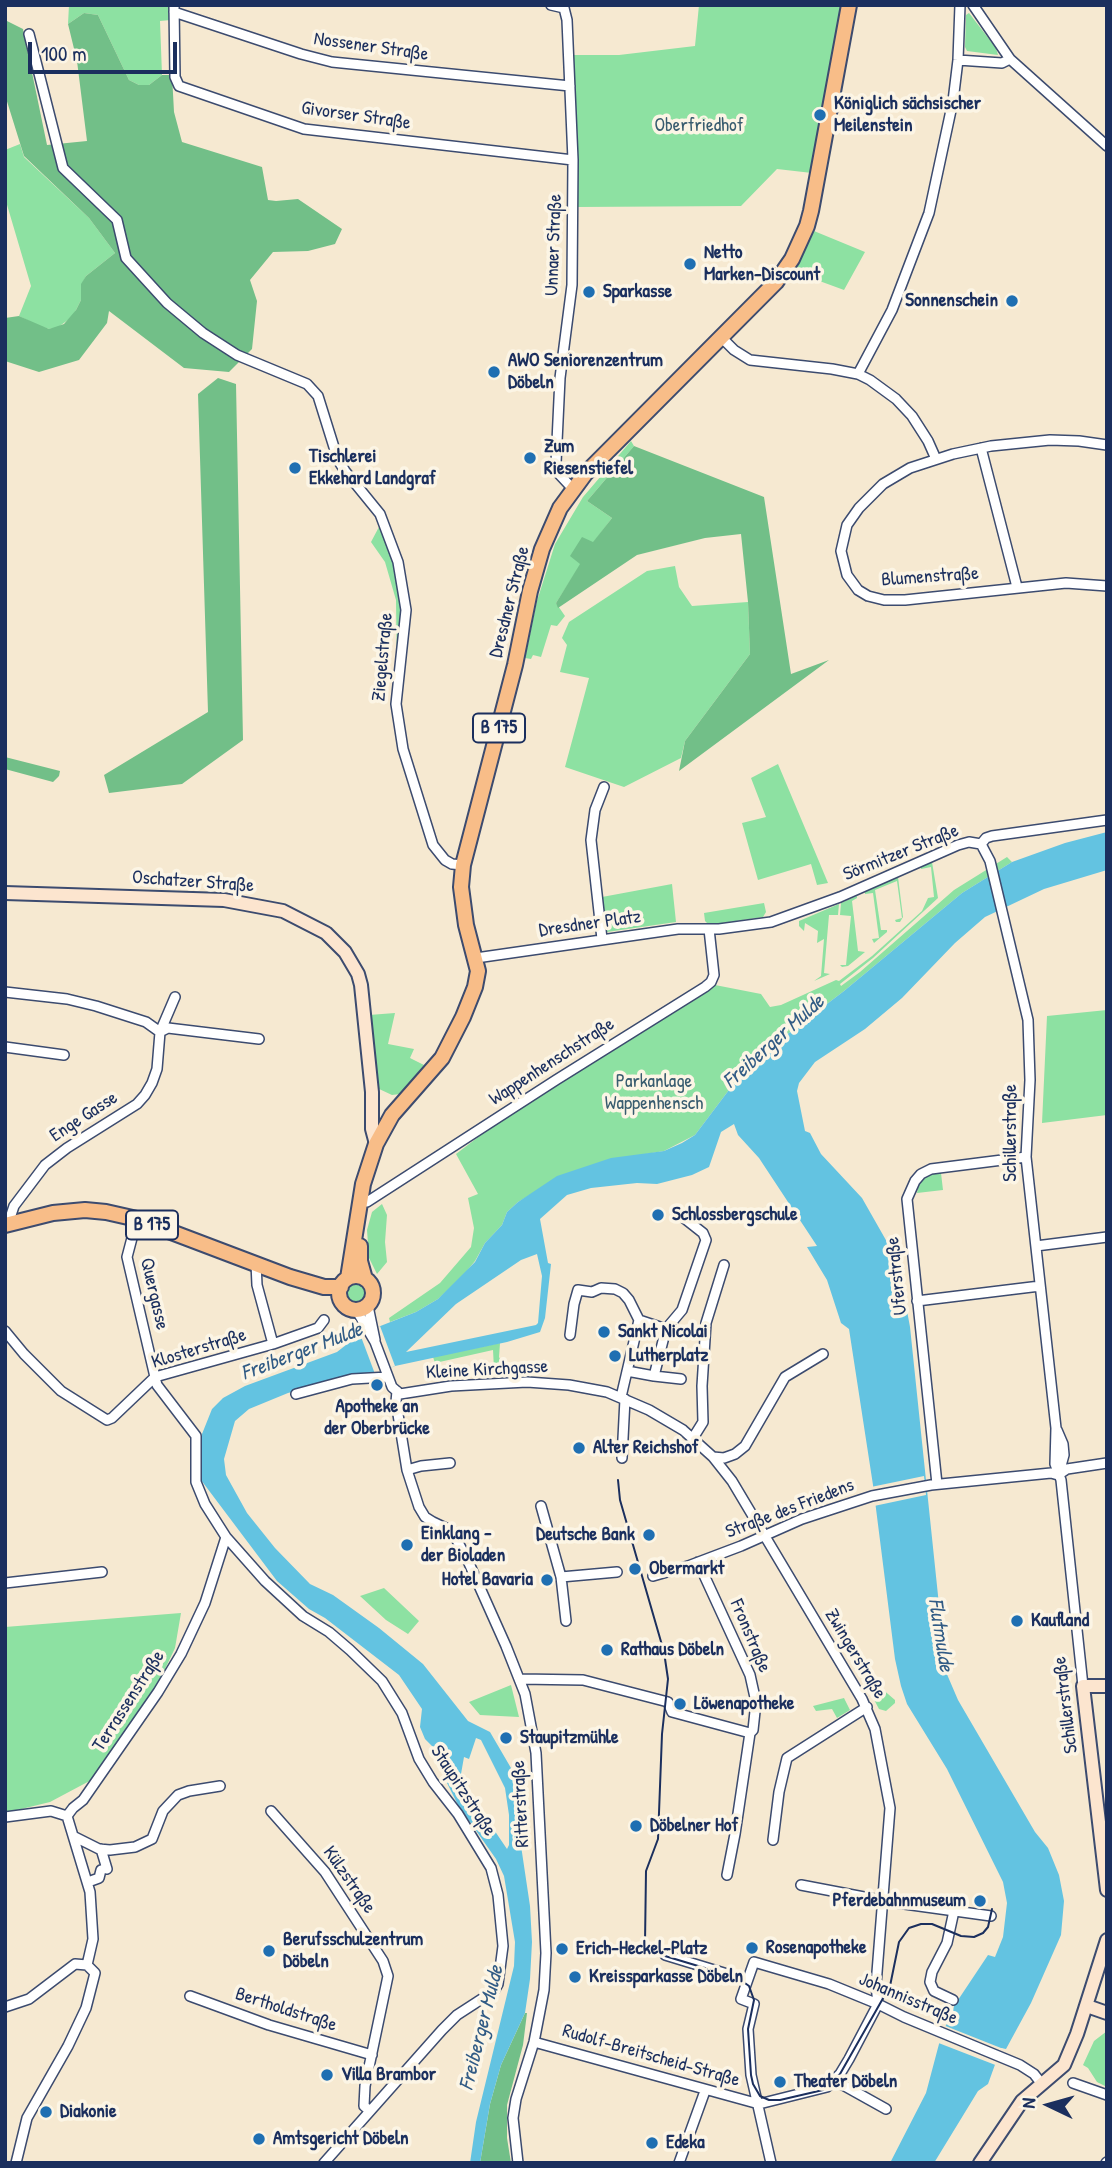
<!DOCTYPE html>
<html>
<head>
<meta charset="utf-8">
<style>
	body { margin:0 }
	#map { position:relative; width:1112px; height:2168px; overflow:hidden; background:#f6e9d1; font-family:"Patrick Hand",sans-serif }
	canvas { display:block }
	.frame { position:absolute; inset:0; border:7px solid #1b2f5e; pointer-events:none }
	.north { position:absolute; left:1014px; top:2070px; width:70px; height:70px; -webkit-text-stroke:5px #fcf5e5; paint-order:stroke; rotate:275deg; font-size:19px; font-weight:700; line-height:28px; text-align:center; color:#1b2f5e }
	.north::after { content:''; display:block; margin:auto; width:24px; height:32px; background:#1b2f5e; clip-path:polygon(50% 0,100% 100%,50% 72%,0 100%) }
	.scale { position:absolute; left:28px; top:42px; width:149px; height:32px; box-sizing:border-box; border:4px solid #1b2f5e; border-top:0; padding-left:9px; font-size:21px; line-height:24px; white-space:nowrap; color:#1b2f5e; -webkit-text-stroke:5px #fcf5e5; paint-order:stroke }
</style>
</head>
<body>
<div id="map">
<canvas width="1112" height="2168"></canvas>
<div class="frame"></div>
<div class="north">N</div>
<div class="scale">100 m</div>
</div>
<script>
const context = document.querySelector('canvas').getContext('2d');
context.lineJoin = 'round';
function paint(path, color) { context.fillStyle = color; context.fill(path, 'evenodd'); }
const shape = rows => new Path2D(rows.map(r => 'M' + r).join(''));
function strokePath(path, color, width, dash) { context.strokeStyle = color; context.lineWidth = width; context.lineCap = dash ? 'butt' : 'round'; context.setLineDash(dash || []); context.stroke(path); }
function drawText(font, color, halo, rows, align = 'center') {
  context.font = font + ' "Patrick Hand",sans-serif'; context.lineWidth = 7; context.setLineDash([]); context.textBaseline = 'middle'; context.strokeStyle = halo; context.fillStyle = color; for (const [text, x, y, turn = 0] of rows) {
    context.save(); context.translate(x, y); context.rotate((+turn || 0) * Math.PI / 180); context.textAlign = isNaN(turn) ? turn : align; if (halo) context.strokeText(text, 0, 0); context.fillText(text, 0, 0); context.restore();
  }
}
paint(shape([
	[69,5,171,6,171,20,160,21,162,75,149,85,139,85,129,80,98,15,84,13,68,24],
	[699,5,841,5,812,173,777,169,741,206,577,207,573,55,619,55,695,46],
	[969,13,996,48,998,55,967,51,965,47,966,15],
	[20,144,24,157,89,218,115,253,86,276,82,284,81,300,76,310,72,317,57,328,49,329,39,326,19,316,31,286,5,198,5,150],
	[814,231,865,252,844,290,795,272],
	[631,441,634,446,587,501,612,518,593,543,571,555,581,564,556,603,565,616,557,626,551,625,541,657,533,655,531,659,525,658,537,601,555,544,583,497],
	[380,525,395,565,404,610,397,670,396,600,385,562,371,542],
	[675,566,679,587,692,606,748,602,750,654,685,741,681,758,624,787,565,767,589,678,560,672,567,645,562,638,569,622,647,571],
	[778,764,818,859,828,883,817,885,811,864,758,880,742,823,766,817,751,778],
	[1007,857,1012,862,962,893,844,991,760,1055,744,1070,695,1135,664,1151,640,1155,535,1192,518,1202,507,1212,502,1225,485,1243,475,1261,461,1278,438,1299,416,1312,390,1322,389,1318,440,1283,471,1247,474,1228,468,1198,478,1194,456,1154,498,1122,715,985,761,994,770,1007,781,1005,836,980,839,981,872,956,922,911,928,898,934,897,931,867,921,869,921,867,932,862,938,898,873,958,840,984,841,986,860,972,954,890],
	[898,877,903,917,900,922,896,922,895,920,902,918,897,881,875,890,881,930,887,930,887,932,874,943,872,939,879,938,873,893,865,894,865,892],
	[672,884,676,922,607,932,602,897],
	[857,896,857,898,852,901,858,951,865,952,848,966,842,967,840,965,846,965,851,916,840,915,841,903],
	[764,903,766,912,763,917,709,925,705,921,704,913],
	[839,904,838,915,829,915,824,973,830,974,814,981,821,976,824,939,817,943,818,931,805,923,804,931,799,926,799,921],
	[1107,1010,1107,1115,1042,1123,1047,1016],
	[395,1013,388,1044,414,1049,410,1058,424,1065,400,1094,392,1095,377,1088,369,1015],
	[941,1173,943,1190,917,1193,918,1187,926,1175],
	[382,1204,387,1215,385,1242,387,1262,377,1274,369,1258,367,1230,372,1212],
	'347 1293a10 10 0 1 1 20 0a10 10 0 1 1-20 0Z',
	[500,1343,499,1357,502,1363,500,1371,479,1372,480,1371,494,1369,493,1350,435,1363,433,1357],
	[384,1588,419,1621,408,1634,386,1620,360,1596],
	[181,1613,175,1648,156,1688,97,1777,50,1802,5,1813,5,1627],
	[511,1685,519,1717,480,1715,469,1702],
	[870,1688,881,1688,895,1700,895,1703,886,1711,879,1709,870,1692],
	[844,1698,850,1710,837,1718,832,1709,816,1711,813,1706],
	[1107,2031,1107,2087,1097,2082,1088,2068,1083,2065,1094,2041]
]), '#8de1a2');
paint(shape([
	[84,13,98,15,129,80,139,85,149,85,162,75,172,75,174,112,182,142,262,167,268,200,276,201,298,199,342,229,335,244,308,251,273,252,250,280,257,301,252,349,229,372,184,368,109,311,107,323,79,360,39,372,5,361,5,318,19,316,49,329,64,324,76,310,81,300,81,284,86,276,115,253,89,218,24,156,5,95,5,20,23,29,47,145,87,141,77,61,68,24],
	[218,378,236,384,243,740,182,784,109,793,104,775,208,712,198,394],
	[634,446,764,497,791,674,829,660,679,771,685,741,750,654,748,602,741,534,705,538,637,555,558,608,556,603,580,564,570,556,582,537,593,542,612,518,587,501],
	[5,757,60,771,59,776,53,782,5,769],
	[525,2013,527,2013,523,2045,507,2105,507,2138,511,2163,480,2163,490,2104,501,2065]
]), '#72bf88');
paint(shape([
	[1107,832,1107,870,1044,889,985,917,955,943,902,998,865,1029,815,1062,799,1083,797,1091,805,1131,810,1133,821,1154,862,1198,891,1249,903,1289,910,1327,946,1672,958,1700,1035,1832,1048,1848,1059,1875,1064,1901,1061,1935,1031,2003,1006,2049,1001,2048,988,2084,978,2091,934,2163,890,2163,926,2093,939,2044,944,2028,952,2017,954,2006,988,1955,995,1957,1003,1937,1007,1903,1003,1882,947,1769,907,1704,901,1686,895,1659,873,1485,849,1329,841,1323,827,1280,807,1247,817,1246,759,1158,738,1135,734,1124,721,1132,709,1167,692,1175,657,1184,637,1183,591,1188,567,1195,540,1219,548,1263,551,1264,545,1318,540,1332,507,1342,395,1366,375,1374,352,1375,288,1393,249,1409,235,1421,224,1459,226,1475,247,1513,275,1548,310,1584,333,1595,379,1628,423,1664,468,1721,490,1732,518,1780,522,1839,520,1839,530,1906,532,1942,530,1979,525,2013,501,2065,490,2104,480,2163,470,2163,476,2122,514,1966,515,1942,504,1876,496,1859,458,1805,446,1781,437,1751,425,1739,420,1727,422,1709,399,1675,325,1618,309,1609,277,1581,201,1480,202,1434,212,1409,223,1398,245,1386,337,1352,360,1334,416,1312,438,1299,475,1262,485,1243,502,1225,507,1212,518,1202,557,1176,611,1158,664,1151,682,1143,695,1135,744,1070,760,1055,844,991,962,893,1012,862,1065,843],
	[537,1254,542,1276,538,1323,536,1325,406,1352,456,1304,521,1260],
	[476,1738,481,1740,505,1788,509,1815,509,1845,507,1849,467,1790,461,1774,464,1757,469,1759]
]), '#63c3e1');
paint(shape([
	[380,1326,395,1366,375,1374,360,1334],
	[924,1476,926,1495,874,1506,871,1487],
	[943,2025,1006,2050,998,2066,936,2042]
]), '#f6e9d1');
const street = shape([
	[174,5,175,77,179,86,304,129,573,160],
	[551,5,564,8,567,20,573,160,572,285,560,378,556,463,558,473,573,489],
	[973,5,1010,59,1107,146],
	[174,12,301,54,332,62,570,86],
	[29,34,63,168,117,220,126,258,167,303,203,333,237,355,307,384,318,396,338,460,345,471,380,514,398,562,406,610,396,704,403,749,433,845,445,860,452,864,463,865],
	[958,60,1002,63,1010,59],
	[722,338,734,350,750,360,832,369,858,374,870,380,896,399,912,416,928,441,936,459],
	[858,374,892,310,929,213,953,101,958,60,960,5],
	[1107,445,1079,441,1050,440,991,446,953,454,910,468,883,484,859,508,847,525,841,551,847,575,858,590,868,596,884,600,905,600,1066,583,1107,586],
	[981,448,1017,587],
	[981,844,990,861,1028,1020,1030,1080,1026,1157,1056,1428,1055,1464,1061,1480,1083,1686],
	[602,939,591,840,595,810,604,787],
	[476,958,678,929,719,929,771,922,840,897,958,845,969,842,981,844,986,838,992,836,1107,820],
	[5,992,67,999,96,1006,146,1022,160,1032,157,1069,152,1083,145,1095,137,1104,67,1148,45,1165,14,1206,8,1224],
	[175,997,160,1032,168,1028,259,1039],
	[5,1047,64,1055],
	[367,1202,556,1080,705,987,711,982,714,975,709,929],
	[137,1219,127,1257,155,1377,157,1385,196,1436,196,1482,205,1504,226,1537,265,1581,303,1616,329,1632,350,1650,382,1681,402,1713,419,1759,433,1782,458,1814,491,1868,498,1895,503,1946,498,1984,494,1991,457,2015,442,2030,324,2163],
	[1036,1246,1107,1237],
	[256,1263,257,1285,273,1344],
	[917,1301,1040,1286],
	[368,1306,375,1340],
	[357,1311,375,1342,392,1387,400,1394,451,1386,527,1382,569,1385,607,1392,649,1410,683,1430,713,1457,732,1481,862,1699,875,1729,890,1808,876,1985,878,2004],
	[639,1320,666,1329],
	[5,1331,24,1354,61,1391,107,1420,112,1418,155,1377,273,1344,318,1328,324,1320],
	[570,1335,574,1304,578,1290,592,1292,601,1288,615,1289,623,1293,629,1300,639,1320,621,1397],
	[627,1371,654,1376,666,1329,682,1310,706,1240,703,1233,684,1218],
	[654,1376,681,1379],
	[397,1391,396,1402,407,1470,419,1507,425,1517,433,1522,452,1531,468,1561,506,1646,525,1694,536,1753,546,1953,544,1990,534,2042,516,2099,513,2118,518,2163],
	[296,1394,352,1379,388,1377],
	[1057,1430,1063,1444,1064,1455,1059,1473],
	[693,1438,703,1422,702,1386,706,1323,724,1265],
	[713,1457,724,1458,735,1454,745,1446,785,1377,823,1354],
	[622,1458,625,1399],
	[407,1470,421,1466,450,1463],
	[937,1484,907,1199,915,1181,921,1174,931,1169,1026,1157],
	[541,1506,561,1577,566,1621],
	[653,1576,688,1566,741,1546,802,1519,872,1496,931,1485,1051,1473,1058,1475,1067,1469,1107,1463],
	[561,1577,617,1572],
	[5,1583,102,1572],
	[520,1679,583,1680,668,1702,672,1712,750,1733,753,1730,756,1702,750,1675,698,1562],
	[271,1811,325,1872,383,1961,388,1976,365,2086,364,2106,370,2111],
	[67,1816,90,1892,93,1939,87,1965],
	[5,1817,51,1811,67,1816,73,1808,83,1800,158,1692,181,1654,205,1603,226,1537],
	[75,1837,99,1849,110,1850,135,1847,152,1839,163,1811,178,1795,189,1791,220,1786],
	[773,1840,779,1792,787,1758,867,1707],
	[101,1849,107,1869],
	[727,1875,735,1834,750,1733],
	[88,1882,99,1878,101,1870],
	[801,1885,890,1902,991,1916],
	[665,1955,747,1980],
	[190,1996,269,2025,372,2055],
	[953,2000,934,1991,930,1982,932,1972,947,1943,954,1911],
	[5,2007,29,1999,75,1964,87,1965],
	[534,2042,759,2104,827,2087,840,2074,849,2059,878,2004],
	[834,2080,886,2109],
	[1073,2083,1107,2095],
	[16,2163,27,2118,68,2046,86,2008,95,1973,87,1965],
	[679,2163,705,2091],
	[771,2163,751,2075,748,2029,754,2004,741,1999,754,1962,829,1984,878,2004,904,2017,1020,2065,1034,2074,1041,2083],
	[1106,2163,1107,2162]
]);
const secondary = shape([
	[5,893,224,900,283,911,326,933,345,952,358,974,361,985,372,1092,372,1129,376,1144],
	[1107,1686,1083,1686,1107,1890],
	[1087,2006,1107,2013],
	[980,2163,1022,2101,1064,2065,1077,2034,1107,1940]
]);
const primary = shape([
	[5,1225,53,1213,85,1210,106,1212,137,1219,290,1277,324,1287,341,1287],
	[360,1246,360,1261,365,1279],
	'339 1293a17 17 0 1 1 34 0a17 17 0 1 1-34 0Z',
	[348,1278,363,1184,376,1144,392,1115,442,1058,463,1017,475,987,478,971,466,925,461,887,463,865,515,665,530,591,542,549,560,508,585,474,776,282,792,259,807,226,811,211,849,5]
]);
strokePath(street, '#3c4b6f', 12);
strokePath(secondary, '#3c4b6f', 16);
strokePath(primary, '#3c4b6f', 18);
strokePath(street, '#fff', 9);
strokePath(secondary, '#fce5cf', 12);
strokePath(primary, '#f8bd88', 14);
strokePath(shape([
	[618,1480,620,1500,664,1652,668,1679,662,1734,658,1839,646,1871,645,1943,655,1953,738,1978,749,1986,754,2000,748,2029,751,2075,753,2084,760,2096,769,2100,780,2100,823,2090,840,2074,890,1986,899,1942,909,1928,921,1924,932,1924,961,1936,974,1937,983,1933,988,1927,992,1909]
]), '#1b2f5e', 2);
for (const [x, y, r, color] of [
	[820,115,7,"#1f6fb2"],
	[690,264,7,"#1f6fb2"],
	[589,292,7,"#1f6fb2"],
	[1012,301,7,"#1f6fb2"],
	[494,372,7,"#1f6fb2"],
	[530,458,7,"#1f6fb2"],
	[295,468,7,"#1f6fb2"],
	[658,1215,7,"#1f6fb2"],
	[604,1332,7,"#1f6fb2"],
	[615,1356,7,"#1f6fb2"],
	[377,1385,7,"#1f6fb2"],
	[579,1448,7,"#1f6fb2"],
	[649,1535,7,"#1f6fb2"],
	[407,1545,7,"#1f6fb2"],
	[635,1569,7,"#1f6fb2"],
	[547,1580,7,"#1f6fb2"],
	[1017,1621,7,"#1f6fb2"],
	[607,1650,7,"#1f6fb2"],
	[680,1704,7,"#1f6fb2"],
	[506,1738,7,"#1f6fb2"],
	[636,1826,7,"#1f6fb2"],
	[980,1901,7,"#1f6fb2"],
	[752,1948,7,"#1f6fb2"],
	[562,1949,7,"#1f6fb2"],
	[269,1951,7,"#1f6fb2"],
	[575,1977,7,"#1f6fb2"],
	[327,2075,7,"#1f6fb2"],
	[780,2082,7,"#1f6fb2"],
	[46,2112,7,"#1f6fb2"],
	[259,2139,7,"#1f6fb2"],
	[652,2143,7,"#1f6fb2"]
]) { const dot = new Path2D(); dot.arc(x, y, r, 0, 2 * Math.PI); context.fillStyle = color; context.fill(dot); strokePath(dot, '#fcf5e5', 2.5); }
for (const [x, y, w] of [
	[499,728,52],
	[152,1225,52]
]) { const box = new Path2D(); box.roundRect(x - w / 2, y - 14.5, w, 29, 5); context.fillStyle = '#fcf5e5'; context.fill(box); strokePath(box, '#1b2f5e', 2); }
drawText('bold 18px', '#1b2f5e', null, [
	["B 175",499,728],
	["B 175",152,1225]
]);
drawText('19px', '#1b2f5e', '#fcf5e5', [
	["Nossener Straße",371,47,8],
	["Givorser Straße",356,116,8],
	["Unnaer Straße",554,245,-88],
	["Blumenstraße",930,577,-4],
	["Dresdner Straße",510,602,-76],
	["Ziegelstraße",383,657,-85],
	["Sörmitzer Straße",901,853,-22],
	["Oschatzer Straße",193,882,4],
	["Dresdner Platz",590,924,-8],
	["Wappenhenschstraße",552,1062,-33],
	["Enge Gasse",84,1117,-33],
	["Schillerstraße",1011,1133,-90],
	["Uferstraße",897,1276,-96],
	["Quergasse",154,1294,77],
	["Klosterstraße",199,1349,-17],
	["Kleine Kirchgasse",487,1370,-3],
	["Straße des Friedens",790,1509,-21],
	["Fronstraße",750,1636,67],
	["Zwingerstraße",855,1654,59],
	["Terrassenstraße",129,1701,-57],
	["Schillerstraße",1066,1705,-97],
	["Staupitzstraße",463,1791,57],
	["Ritterstraße",521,1804,-93],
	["Külzstraße",349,1880,55],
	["Johannisstraße",908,1999,23],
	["Bertholdstraße",286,2010,18],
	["Rudolf-Breitscheid-Straße",651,2056,16]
]);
drawText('bold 19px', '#1b2f5e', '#fcf5e5', [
	["Königlich sächsischer",834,104],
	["Meilenstein",834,126],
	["Netto",704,253],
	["Marken-Discount",704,275],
	["Sparkasse",603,292],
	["Sonnenschein",998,301,"right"],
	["AWO Seniorenzentrum",508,361],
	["Döbeln",508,383],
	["Zum",544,447],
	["Riesenstiefel",544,469],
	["Tischlerei",309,457],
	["Ekkehard Landgraf",309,479],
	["Schlossbergschule",672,1215],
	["Sankt Nicolai",618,1332],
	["Lutherplatz",629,1356],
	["Apotheke an",377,1407,"center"],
	["der Oberbrücke",377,1429,"center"],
	["Alter Reichshof",593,1448],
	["Einklang -",421,1534],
	["der Bioladen",421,1556],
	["Deutsche Bank",635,1535,"right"],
	["Obermarkt",649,1569],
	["Hotel Bavaria",533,1580,"right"],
	["Kaufland",1031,1621],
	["Rathaus Döbeln",621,1650],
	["Löwenapotheke",694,1704],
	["Staupitzmühle",520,1738],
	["Döbelner Hof",650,1826],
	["Pferdebahnmuseum",966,1901,"right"],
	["Berufsschulzentrum",283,1940],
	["Döbeln",283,1962],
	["Rosenapotheke",766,1948],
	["Erich-Heckel-Platz",576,1949],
	["Kreissparkasse Döbeln",589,1977],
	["Villa Brambor",341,2075],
	["Theater Döbeln",794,2082],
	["Diakonie",60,2112],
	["Amtsgericht Döbeln",273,2139],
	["Edeka",666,2143]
], 'left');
drawText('19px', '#385c6f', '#fcf5e5', [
	["Oberfriedhof",699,126],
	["Parkanlage",654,1082],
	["Wappenhensch",654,1104]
]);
drawText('italic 21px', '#315b85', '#fcf5e5', [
	["Freiberger Mulde",774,1042,-42],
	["Freiberger Mulde",302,1352,-21],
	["Flutmulde",940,1635,81],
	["Freiberger Mulde",482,2028,-76]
]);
</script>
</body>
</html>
